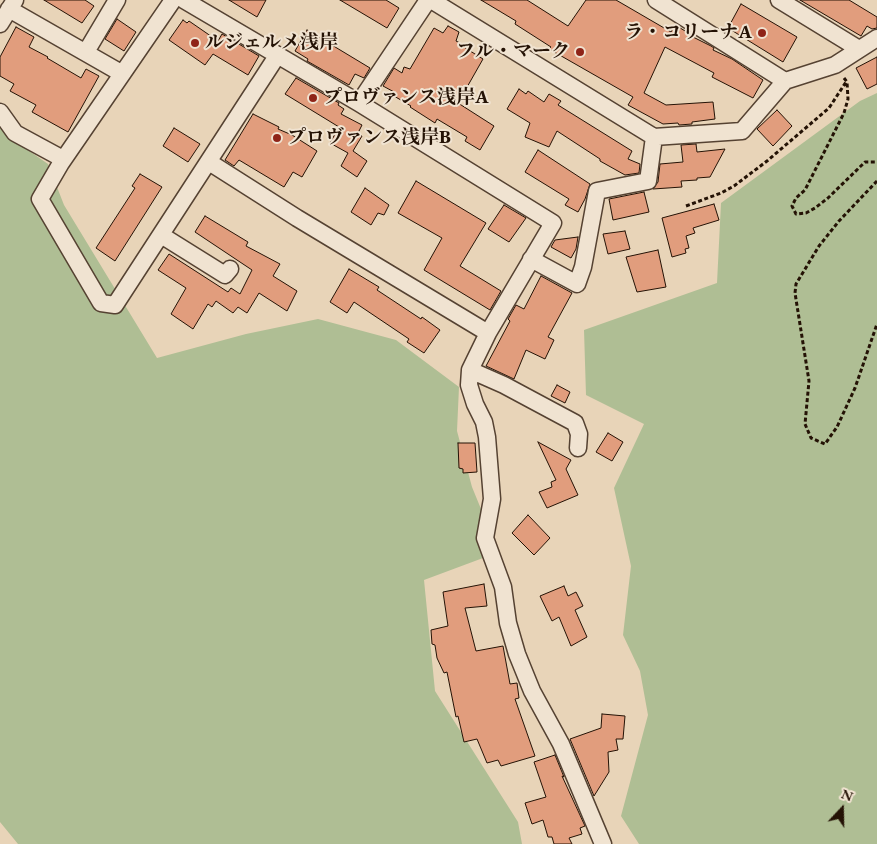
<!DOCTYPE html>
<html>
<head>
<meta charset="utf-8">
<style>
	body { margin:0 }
	#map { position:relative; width:877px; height:844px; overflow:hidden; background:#e8d4b8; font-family:"EB Garamond",serif }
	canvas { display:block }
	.north { position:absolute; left:817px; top:784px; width:50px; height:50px; -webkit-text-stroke:4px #f0e3d1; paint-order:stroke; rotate:21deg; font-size:14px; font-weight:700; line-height:20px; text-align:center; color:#241205 }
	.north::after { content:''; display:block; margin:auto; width:18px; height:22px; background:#241205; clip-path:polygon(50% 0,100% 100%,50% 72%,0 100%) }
</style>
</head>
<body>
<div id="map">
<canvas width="877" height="844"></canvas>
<div class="north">N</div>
</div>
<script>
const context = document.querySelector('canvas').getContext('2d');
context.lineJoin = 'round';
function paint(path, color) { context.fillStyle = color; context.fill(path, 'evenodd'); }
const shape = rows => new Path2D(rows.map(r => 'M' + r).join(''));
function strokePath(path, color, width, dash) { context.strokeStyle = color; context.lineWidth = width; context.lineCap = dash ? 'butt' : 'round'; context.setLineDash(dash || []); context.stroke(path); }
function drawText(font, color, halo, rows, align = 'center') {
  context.font = font + ' "EB Garamond","Noto Serif JP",serif'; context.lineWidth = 4; context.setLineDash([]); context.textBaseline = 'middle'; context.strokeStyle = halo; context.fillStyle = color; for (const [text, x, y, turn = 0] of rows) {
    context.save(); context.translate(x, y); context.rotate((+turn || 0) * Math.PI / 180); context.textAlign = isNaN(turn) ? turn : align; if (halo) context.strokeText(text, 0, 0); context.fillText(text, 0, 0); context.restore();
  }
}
paint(shape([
	[877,93,877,844,639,844,621,816,648,715,640,671,623,635,631,566,614,488,644,424,586,395,584,330,717,283,721,203,860,101],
	[0,128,12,139,48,164,64,205,157,358,246,334,318,319,396,340,459,387,457,431,472,487,481,509,483,558,424,580,435,691,518,822,522,844,18,844,0,822]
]), '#afbe94');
const building = shape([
	[44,0,85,0,94,6,82,23,44,0],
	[229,0,266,0,257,17,229,0],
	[340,0,386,0,399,8,387,28,340,0],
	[481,0,527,0,568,26,586,0,616,0,671,32,675,25,692,35,691,36,711,46,714,48,713,50,732,59,763,80,753,98,712,77,714,73,665,47,644,93,666,105,713,102,715,119,692,122,692,124,679,125,678,123,663,124,628,105,633,97,549,49,551,47,515,24,516,21,481,0],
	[800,0,849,0,877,17,877,28,872,29,867,26,861,36,800,0],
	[741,4,797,37,783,62,728,28,741,4],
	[117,19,136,32,124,51,105,39,117,19],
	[183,20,187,23,189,21,218,41,222,34,259,56,248,75,213,54,205,65,169,40,183,20],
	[448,26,459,32,456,41,460,43,459,44,483,59,458,103,494,126,480,150,465,141,467,137,437,119,435,123,410,107,411,106,394,96,396,93,383,86,394,68,402,73,404,67,410,69,434,28,443,33,448,26],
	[16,27,34,37,29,47,48,57,47,58,81,78,86,69,99,76,68,132,32,112,36,105,10,91,14,84,0,76,0,57,16,27],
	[307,30,370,68,364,78,355,74,349,85,307,61,308,59,295,51,307,30],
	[877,57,877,84,867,89,856,68,877,57],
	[296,78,339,103,338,105,344,109,341,114,362,125,358,133,362,136,353,151,367,161,357,177,341,166,348,153,330,143,339,127,285,94,296,78],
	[519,89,526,94,528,91,544,102,549,94,561,101,558,105,632,151,628,159,640,164,639,173,625,175,600,161,600,159,557,131,549,147,525,137,530,123,507,109,519,89],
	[777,110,792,126,773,146,757,129,777,110],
	[253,114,279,127,278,129,292,135,317,151,302,177,293,172,284,187,239,160,234,166,225,160,253,114],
	[174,128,200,144,188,162,163,146,174,128],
	[696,144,697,152,725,149,710,177,697,178,697,180,681,181,682,187,653,189,658,182,660,164,683,162,681,145,696,144],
	[538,150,590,184,585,199,578,212,565,205,569,199,525,172,538,150],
	[140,174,162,187,115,261,96,248,135,188,132,186,140,174],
	[416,181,486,223,460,266,501,291,490,310,424,270,442,238,398,213,416,181],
	[365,188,389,205,384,215,378,213,371,225,351,212,365,188],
	[644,192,649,212,613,220,609,199,644,192],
	[714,204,719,220,693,228,695,233,686,236,689,248,685,249,686,253,672,257,662,218,714,204],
	[504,205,526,218,509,242,488,229,504,205],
	[205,216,248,242,246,246,280,264,273,276,297,291,287,311,259,293,247,313,238,307,233,313,216,301,212,307,208,304,193,329,171,314,186,288,158,270,169,254,228,292,231,288,240,294,252,270,195,232,205,216],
	[625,231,630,249,608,254,603,234,625,231],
	[578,237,576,249,571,258,551,247,555,240,578,237],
	[658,250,666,287,637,292,626,257,658,250],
	[349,269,379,287,377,290,421,319,422,317,440,330,424,353,407,342,409,339,354,302,347,313,330,302,349,269],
	[541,276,572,293,548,337,554,340,545,359,526,350,514,379,486,366,510,321,508,319,516,305,524,309,541,276],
	[557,385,570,392,565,403,551,396,557,385],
	[608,433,623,442,612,461,596,452,608,433],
	[538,442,571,460,566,469,578,495,547,508,539,492,552,487,551,482,556,480,538,442],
	[458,443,475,443,477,472,463,473,463,469,459,468,458,443],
	[528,515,550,538,534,555,512,533,528,515],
	[484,584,487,606,465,608,476,651,503,646,510,684,517,683,519,698,515,699,535,756,501,766,498,760,487,763,477,739,464,742,458,716,456,717,447,672,444,673,437,658,435,645,432,644,431,630,448,626,443,592,484,584],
	[564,586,568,596,576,592,583,606,575,610,587,637,571,646,559,617,552,621,540,596,564,586],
	[602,714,625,716,623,739,616,739,618,750,608,752,609,772,594,796,570,739,601,728,602,714],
	[555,755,564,777,562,776,585,826,580,828,582,834,569,838,572,844,554,844,552,837,548,837,543,820,532,824,525,803,546,797,534,762,555,755]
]);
paint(building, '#e19d7d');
strokePath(building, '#241205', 1);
const minor = shape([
	[173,0,61,163,40,199,101,303,115,305,277,56],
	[184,0,359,103,553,223,488,333,470,370,469,385,475,404,484,422,487,437,492,499,485,538,503,587,508,623,517,654,532,691,561,744,603,844],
	[431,0,654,137,742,131,785,81,835,65,877,38],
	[656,0,785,81],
	[779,0,859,49],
	[9,9,121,73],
	[0,24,15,0],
	[86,52,117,0],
	[359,103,428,0],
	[0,112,15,133,63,159],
	[209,162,297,218,488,333],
	[161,235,225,275,230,269],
	[531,259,577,284,583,267,597,191,648,181,654,137],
	[470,370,504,385,575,423,579,434,578,448]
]);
strokePath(minor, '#554232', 19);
strokePath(shape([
	[844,78,847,82,848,99,844,113,805,190,796,198,792,206,796,214,806,213,815,208,828,198,865,162,877,162],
	[877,181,839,221,819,246,796,284,795,293,809,381,805,424,811,438,825,444,837,427,855,388,877,324],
	[686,206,721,193,734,186,767,161,829,108,846,82]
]), '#241205', 3, [4, 2.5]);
strokePath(minor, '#f0e3d1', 16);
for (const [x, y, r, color] of [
	[762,33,5,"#8f2418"],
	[195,43,5,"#8f2418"],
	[580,52,5,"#8f2418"],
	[313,98,5,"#8f2418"],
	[277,138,5,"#8f2418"]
]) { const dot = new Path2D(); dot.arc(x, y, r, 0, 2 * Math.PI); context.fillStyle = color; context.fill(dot); strokePath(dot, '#f0e3d1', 2); }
drawText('bold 19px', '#241205', '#f0e3d1', [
	["ラ・コリーナA",752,33,"right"],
	["ルジェルメ浅岸",205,43],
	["フル・マーク",570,52,"right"],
	["プロヴァンス浅岸A",323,98],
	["プロヴァンス浅岸B",287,138]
], 'left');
</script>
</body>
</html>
